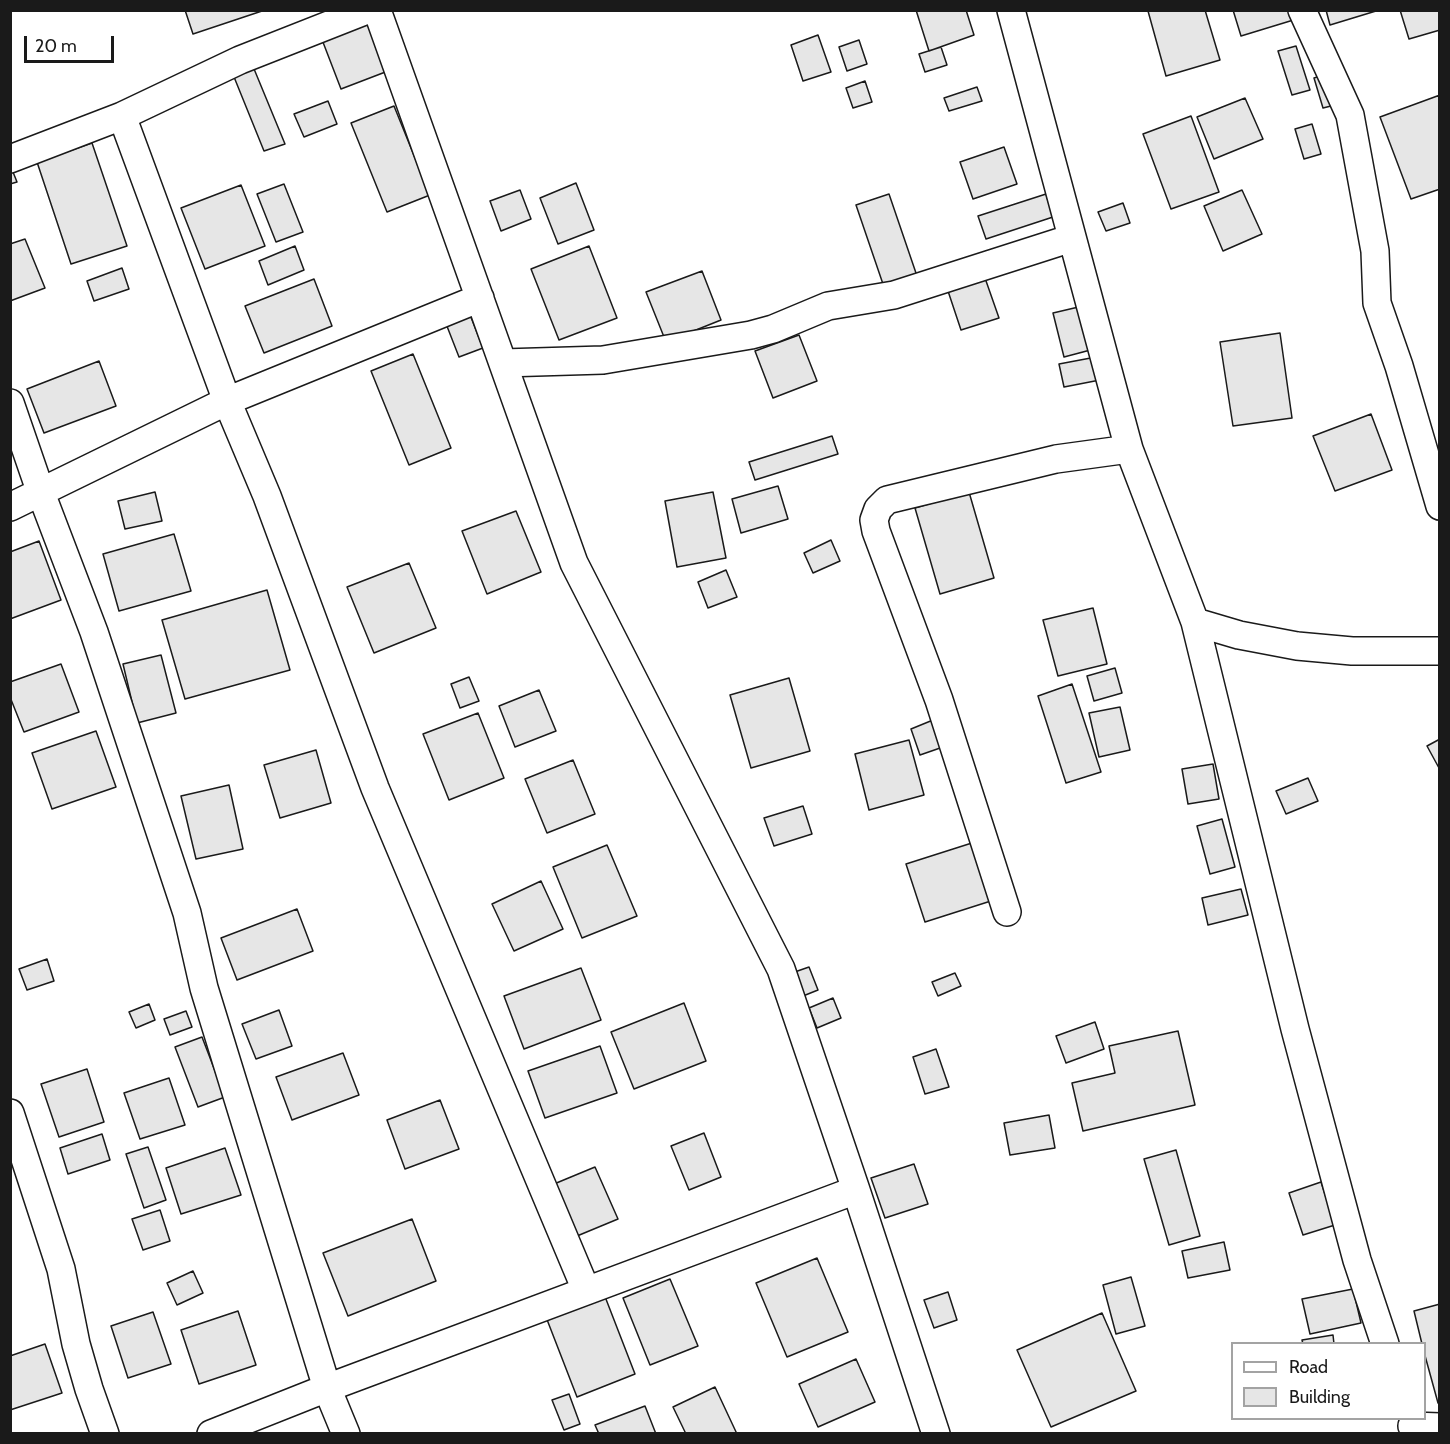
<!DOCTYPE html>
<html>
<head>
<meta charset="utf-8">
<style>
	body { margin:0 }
	#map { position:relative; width:1450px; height:1444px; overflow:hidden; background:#fff; font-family:Cabin,sans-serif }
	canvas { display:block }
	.frame { position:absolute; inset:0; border:12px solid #1a1a1a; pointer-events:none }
	.legend { position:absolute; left:1231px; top:1342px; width:195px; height:78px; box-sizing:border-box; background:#fff; border:2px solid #a3a3a3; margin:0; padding:8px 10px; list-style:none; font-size:18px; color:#1a1a1a }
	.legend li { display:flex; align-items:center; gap:12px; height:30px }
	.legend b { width:30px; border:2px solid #a3a3a3 }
	.scale { position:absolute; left:24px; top:36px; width:90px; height:27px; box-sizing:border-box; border:3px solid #1a1a1a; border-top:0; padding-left:8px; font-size:18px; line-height:21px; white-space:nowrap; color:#1a1a1a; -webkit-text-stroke:4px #fff; paint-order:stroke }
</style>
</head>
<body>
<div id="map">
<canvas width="1450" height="1444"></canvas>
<div class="frame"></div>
<ul class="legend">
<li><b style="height:8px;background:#fff"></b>Road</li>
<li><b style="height:16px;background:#e6e6e6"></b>Building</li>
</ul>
<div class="scale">20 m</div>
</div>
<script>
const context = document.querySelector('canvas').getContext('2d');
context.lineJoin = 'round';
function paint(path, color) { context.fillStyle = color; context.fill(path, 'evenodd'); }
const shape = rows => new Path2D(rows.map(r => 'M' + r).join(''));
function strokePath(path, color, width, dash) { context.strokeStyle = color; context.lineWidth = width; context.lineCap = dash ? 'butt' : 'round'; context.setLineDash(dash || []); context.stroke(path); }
const building = shape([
	[185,10,262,10,262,11,193,34,185,10],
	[916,10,966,10,974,35,929,51,916,10],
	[1151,10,1205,10,1220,60,1166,76,1148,11,1151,10],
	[1233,10,1297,10,1300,18,1241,36,1233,10],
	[1326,10,1376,10,1376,11,1330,25,1326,10],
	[1400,10,1440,10,1440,30,1409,39,1400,10],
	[367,19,388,71,341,89,321,37,367,19],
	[818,35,831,72,803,81,791,45,818,35],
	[859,40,867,64,847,71,839,47,859,40],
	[1296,46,1310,90,1292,95,1278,51,1296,46],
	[941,47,947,65,925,72,919,54,941,47],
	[252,64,285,144,264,151,232,72,252,64],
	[1330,73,1339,104,1323,108,1314,78,1330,73],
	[865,81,872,102,853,108,846,88,865,81],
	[977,87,982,101,949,111,944,98,977,87],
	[1440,95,1440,189,1411,199,1380,117,1440,95],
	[1245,98,1263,139,1214,159,1197,117,1245,98],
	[328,101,337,124,304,137,294,114,328,101],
	[394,106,430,195,387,212,351,123,394,106],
	[1191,116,1219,192,1171,209,1143,134,1191,116],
	[1312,124,1321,154,1304,159,1295,129,1312,124],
	[92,143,127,246,71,264,37,162,92,143],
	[1004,147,1017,184,973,199,960,162,1004,147],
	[13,172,17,182,10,184,10,173,13,172],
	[576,183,594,230,558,244,540,198,576,183],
	[284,184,303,232,276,242,257,194,284,184],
	[241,185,265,246,205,269,181,208,241,185],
	[520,190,531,219,501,231,490,201,520,190],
	[1242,190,1262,234,1223,251,1204,206,1242,190],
	[889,194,917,276,884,287,856,205,889,194],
	[1046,194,1053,217,986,239,978,216,1046,194],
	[1123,203,1130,223,1106,231,1098,212,1123,203],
	[25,239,45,288,10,301,10,244,25,239],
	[295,246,304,270,268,285,259,261,295,246],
	[589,246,617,318,559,340,531,269,589,246],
	[122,268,129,289,94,301,87,281,122,268],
	[702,271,721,320,666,342,646,292,702,271],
	[985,278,999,318,961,330,948,291,985,278],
	[314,279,332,326,264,353,245,306,314,279],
	[1087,305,1098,348,1064,357,1053,313,1087,305],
	[467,307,483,348,459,357,443,316,467,307],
	[1280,333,1292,418,1233,426,1220,342,1280,333],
	[799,335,817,381,773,398,755,351,799,335],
	[413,354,451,448,409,465,371,371,413,354],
	[1096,357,1100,380,1064,387,1059,364,1096,357],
	[99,361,116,406,44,433,27,389,99,361],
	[1371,414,1392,470,1335,491,1313,436,1371,414],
	[832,436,838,454,755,480,749,462,832,436],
	[778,486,788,519,741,533,732,499,778,486],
	[155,492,162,521,125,529,118,501,155,492],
	[713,492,726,558,677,567,665,501,713,492],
	[969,492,994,578,940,594,915,508,969,492],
	[516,511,541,572,487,594,462,531,516,511],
	[174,534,191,591,119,611,103,554,174,534],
	[831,540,840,561,813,573,804,553,831,540],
	[39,541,61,600,10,619,10,552,39,541],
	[409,563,436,628,374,653,347,587,409,563],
	[726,570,737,597,708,608,698,582,726,570],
	[267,590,290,670,185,699,162,620,267,590],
	[1093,608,1107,664,1058,676,1043,620,1093,608],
	[161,655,176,713,137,723,123,664,161,655],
	[61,664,79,712,24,732,10,697,10,682,61,664],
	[1115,668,1122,693,1094,701,1087,676,1115,668],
	[469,677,479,701,460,708,451,684,469,677],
	[789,678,810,751,751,768,730,695,789,678],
	[1072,684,1101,772,1066,783,1038,696,1072,684],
	[539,690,556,731,515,747,499,706,539,690],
	[1120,707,1130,750,1099,757,1089,713,1120,707],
	[478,713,504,778,449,800,423,734,478,713],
	[933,720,943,747,920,755,911,729,933,720],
	[96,731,116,787,52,809,32,753,96,731],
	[1440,739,1440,768,1439,768,1427,746,1440,739],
	[909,740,924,795,869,810,855,754,909,740],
	[316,750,331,803,280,818,264,765,316,750],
	[573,760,595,814,547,833,525,779,573,760],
	[1213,764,1219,799,1188,804,1182,769,1213,764],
	[1308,778,1318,801,1286,814,1276,791,1308,778],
	[229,785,243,849,196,859,181,796,229,785],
	[803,806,812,834,774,846,764,818,803,806],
	[1222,819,1235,867,1210,874,1197,826,1222,819],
	[975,842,994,900,925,922,906,864,975,842],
	[607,845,637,916,582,938,553,867,607,845],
	[541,881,563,929,514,951,492,904,541,881],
	[1241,889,1248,915,1208,925,1202,898,1241,889],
	[297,909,313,951,237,980,221,938,297,909],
	[47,959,54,981,27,990,19,969,47,959],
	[809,967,818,990,798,998,789,974,809,967],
	[581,968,601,1020,524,1049,504,996,581,968],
	[955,973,961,986,938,996,932,982,955,973],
	[833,998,841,1018,817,1028,809,1008,833,998],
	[684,1003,706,1061,634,1089,611,1032,684,1003],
	[149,1004,155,1020,136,1028,129,1012,149,1004],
	[279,1010,292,1046,256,1059,242,1024,279,1010],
	[186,1011,192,1027,170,1035,164,1019,186,1011],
	[1095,1022,1104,1049,1066,1063,1056,1036,1095,1022],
	[1178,1031,1195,1105,1083,1131,1072,1083,1115,1073,1109,1046,1178,1031],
	[202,1037,225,1097,198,1107,175,1047,202,1037],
	[600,1046,617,1093,545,1118,528,1071,600,1046],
	[936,1049,949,1087,925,1094,913,1057,936,1049],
	[343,1053,359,1095,292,1120,276,1077,343,1053],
	[87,1069,104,1122,59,1137,41,1084,87,1069],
	[169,1078,185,1125,140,1139,124,1093,169,1078],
	[440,1100,459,1149,405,1169,387,1120,440,1100],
	[1049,1115,1055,1148,1010,1155,1004,1123,1049,1115],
	[704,1133,721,1177,689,1190,671,1146,704,1133],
	[102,1134,110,1160,68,1174,60,1148,102,1134],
	[148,1147,166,1200,144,1208,126,1154,148,1147],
	[225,1148,241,1195,181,1214,166,1168,225,1148],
	[1176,1150,1200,1236,1169,1245,1144,1159,1176,1150],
	[914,1164,928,1204,885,1218,871,1178,914,1164],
	[595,1167,618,1219,577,1236,554,1184,595,1167],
	[1321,1182,1335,1225,1303,1235,1289,1193,1321,1182],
	[160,1210,170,1241,143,1250,132,1219,160,1210],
	[412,1219,436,1281,348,1316,323,1253,412,1219],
	[1224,1242,1230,1270,1188,1278,1182,1251,1224,1242],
	[817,1258,848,1332,787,1357,756,1283,817,1258],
	[193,1271,203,1293,177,1305,167,1283,193,1271],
	[1131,1277,1145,1326,1116,1334,1103,1285,1131,1277],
	[670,1279,698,1346,650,1365,623,1298,670,1279],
	[1353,1289,1361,1323,1310,1334,1302,1299,1353,1289],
	[948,1292,957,1320,934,1328,924,1300,948,1292],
	[604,1294,635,1374,577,1397,546,1317,604,1294],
	[1440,1304,1440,1403,1438,1403,1424,1352,1424,1344,1422,1344,1414,1311,1440,1304],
	[238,1311,256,1365,199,1384,181,1330,238,1311],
	[153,1312,171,1364,128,1378,111,1326,153,1312],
	[1102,1313,1136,1391,1051,1427,1017,1350,1102,1313],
	[1333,1335,1334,1344,1303,1344,1302,1340,1333,1335],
	[45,1344,62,1393,10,1410,10,1356,45,1344],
	[856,1359,875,1402,818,1427,799,1384,856,1359],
	[715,1387,737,1434,686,1434,673,1407,715,1387],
	[569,1394,580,1424,564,1430,552,1400,569,1394],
	[645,1406,656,1434,599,1434,595,1425,645,1406]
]);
paint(building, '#e6e6e6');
strokePath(building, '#1a1a1a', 1.5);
const street = shape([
	[377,10,574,563,781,969,856,1190,936,1434],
	[1011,10,1129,449,1195,622,1295,1029,1357,1260,1385,1344],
	[1302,10,1350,115,1375,251,1377,303,1399,366,1440,506],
	[122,116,227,401,267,496,375,788,586,1290],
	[10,159,122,116,240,60,367,10],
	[503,363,603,360,751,335,773,329,828,306,894,295,1072,238],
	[10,403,41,493,94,632,187,913,204,988,327,1388,346,1434],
	[10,507,227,401,480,298],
	[1195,622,1239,635,1297,646,1352,651,1440,651],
	[1007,912,939,700,876,531,874,520,878,509,887,500,1056,459,1129,449],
	[10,1113,61,1269,76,1344,89,1389,105,1434],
	[1412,1426,1440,1427],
	[211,1434,327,1388,856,1190]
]);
strokePath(street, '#1a1a1a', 30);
strokePath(street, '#fff', 27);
</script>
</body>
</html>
